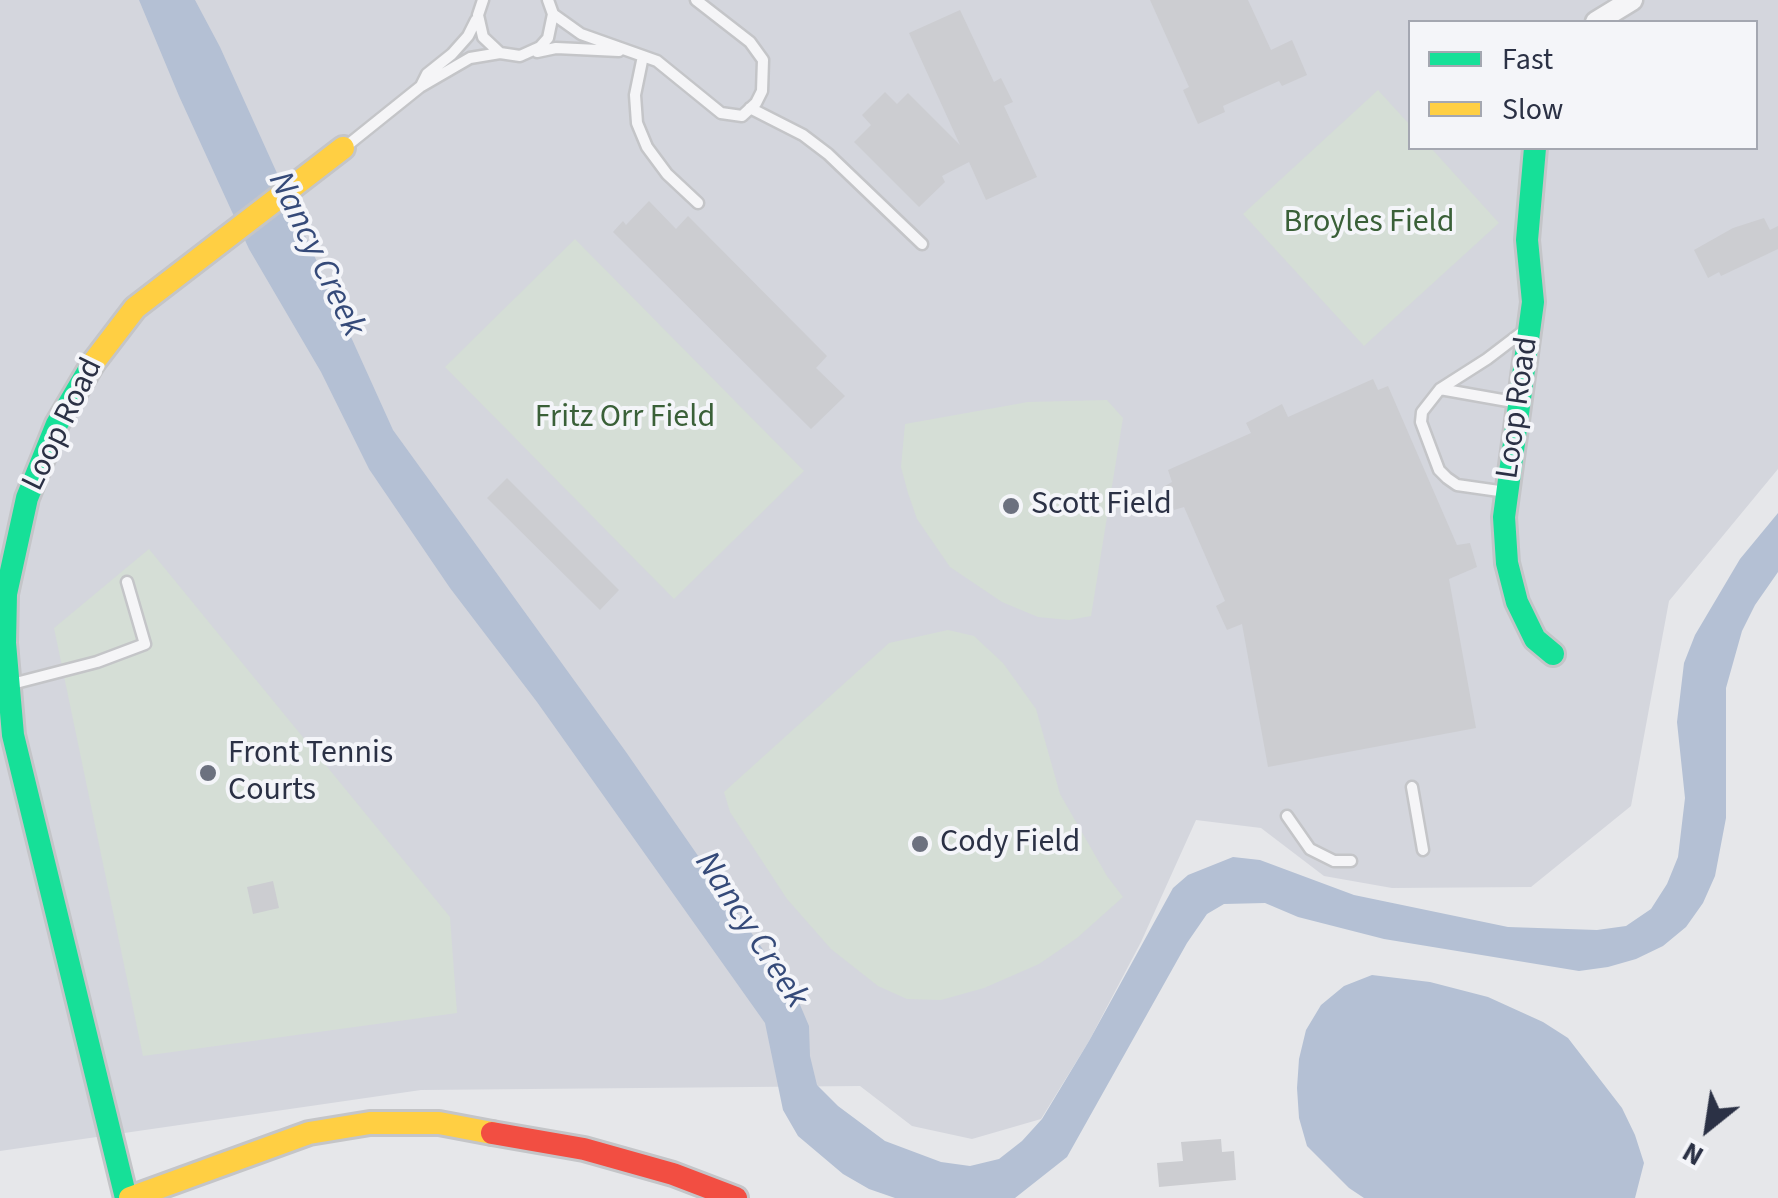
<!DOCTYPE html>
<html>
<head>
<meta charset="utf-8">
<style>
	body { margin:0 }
	#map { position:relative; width:1778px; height:1198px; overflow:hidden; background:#e6e7ea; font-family:"Source Sans 3",sans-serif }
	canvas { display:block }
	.legend { position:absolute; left:1408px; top:20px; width:350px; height:130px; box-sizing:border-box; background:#f4f5f9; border:2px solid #a4a7b1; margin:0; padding:12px 18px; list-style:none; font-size:30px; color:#2b3145 }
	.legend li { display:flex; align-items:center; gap:20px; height:50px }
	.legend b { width:50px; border:2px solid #a4a7b1 }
	.north { position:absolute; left:1658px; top:1078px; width:100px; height:100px; -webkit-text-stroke:8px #f4f5f9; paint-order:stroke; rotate:210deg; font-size:28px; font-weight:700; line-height:40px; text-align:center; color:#2b3145 }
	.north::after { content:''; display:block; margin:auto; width:35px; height:45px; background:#2b3145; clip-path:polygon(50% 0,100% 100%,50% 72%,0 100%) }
</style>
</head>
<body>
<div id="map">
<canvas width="1778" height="1198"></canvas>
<ul class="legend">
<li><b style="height:12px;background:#16e098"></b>Fast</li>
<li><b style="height:12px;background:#ffcf43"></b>Slow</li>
</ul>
<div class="north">N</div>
</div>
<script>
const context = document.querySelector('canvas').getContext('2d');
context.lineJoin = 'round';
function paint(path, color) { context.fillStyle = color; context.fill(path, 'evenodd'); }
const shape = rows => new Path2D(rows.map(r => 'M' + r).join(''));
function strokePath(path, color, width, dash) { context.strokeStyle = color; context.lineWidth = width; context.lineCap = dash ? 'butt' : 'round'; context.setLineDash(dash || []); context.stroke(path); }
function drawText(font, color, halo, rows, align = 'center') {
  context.font = font + ' "Source Sans 3",sans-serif'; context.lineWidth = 8; context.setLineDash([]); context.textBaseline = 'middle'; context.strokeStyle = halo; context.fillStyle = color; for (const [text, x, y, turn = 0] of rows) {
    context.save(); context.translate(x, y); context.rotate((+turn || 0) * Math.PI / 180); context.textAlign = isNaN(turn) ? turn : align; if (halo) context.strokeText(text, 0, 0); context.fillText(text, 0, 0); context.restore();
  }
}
paint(shape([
	[0,0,1778,0,1778,469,1669,601,1631,806,1531,887,1392,888,1324,876,1261,828,1196,820,1141,942,1089,1041,1041,1119,972,1139,912,1126,860,1086,421,1090,0,1151],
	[1410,22,1756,22,1756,148,1410,148]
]), '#d4d6dd');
paint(shape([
	[1378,90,1410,125,1410,148,1431,148,1499,223,1364,346,1243,214],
	[575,239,804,471,674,599,445,367],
	[1107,400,1123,418,1091,616,1069,620,1038,617,1002,602,950,567,917,519,908,493,901,467,905,424,1028,402],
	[149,549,450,917,457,1013,143,1056,54,628],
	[948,630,974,636,1003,663,1036,709,1060,794,1107,876,1123,897,1077,938,1039,964,984,988,941,1000,907,999,878,986,831,949,787,899,730,812,724,792,889,643]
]), '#d5ded6');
paint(shape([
	[139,0,195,0,220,47,393,430,626,752,798,1000,809,1026,810,1056,817,1085,838,1106,885,1141,941,1162,970,1166,999,1159,1022,1141,1042,1119,1089,1041,1173,888,1188,875,1233,857,1260,860,1354,895,1508,927,1597,930,1626,926,1651,909,1667,884,1678,857,1685,798,1677,722,1684,663,1695,635,1740,559,1778,513,1778,572,1755,605,1742,631,1726,688,1726,818,1715,876,1703,903,1686,927,1663,946,1636,959,1608,967,1579,971,1384,939,1298,917,1265,903,1224,904,1207,914,1187,943,1067,1157,1015,1198,895,1198,869,1189,843,1174,798,1136,783,1110,765,1023,537,702,450,588,369,469,321,372,249,249,179,96],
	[1372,975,1430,982,1488,997,1543,1022,1568,1038,1622,1108,1635,1135,1644,1163,1635,1198,1364,1198,1349,1188,1307,1146,1299,1118,1297,1088,1299,1059,1306,1030,1321,1005,1344,986]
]), '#b4c0d4');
paint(shape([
	[1150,0,1248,0,1271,50,1292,40,1307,75,1282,86,1279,81,1223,106,1225,112,1198,124,1183,90,1189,87],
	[960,10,994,82,1001,78,1013,102,1004,106,1037,177,986,200,969,162,942,176,945,182,919,207,854,142,871,125,862,115,885,92,897,104,908,93,960,145,909,33],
	[649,201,676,229,688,216,827,356,816,368,845,396,811,429,613,232,623,221,626,225],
	[1764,218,1770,230,1778,226,1778,249,1721,276,1719,272,1708,278,1694,250,1733,228],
	[1373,379,1378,390,1388,386,1457,545,1470,543,1477,567,1449,579,1476,728,1268,767,1242,624,1227,630,1216,606,1225,601,1184,507,1174,510,1163,487,1172,482,1168,470,1251,433,1246,423,1282,404,1288,417],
	[507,478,619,590,600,610,487,498],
	[273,881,279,908,253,914,247,887],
	[1221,1139,1222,1152,1234,1151,1236,1180,1159,1187,1157,1163,1183,1161,1181,1142]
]), '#cccdd1');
const lane = shape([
	[483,0,478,15,483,37,500,53,520,56,540,47,548,38,553,14,548,0],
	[553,14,581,34,657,61,721,113,742,116,756,103,762,91,763,60,750,42,696,0],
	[537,52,556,48,619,51],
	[643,56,635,95,637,123,647,147,667,174,698,203],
	[421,86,427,74,452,54,468,36,476,20],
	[750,108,803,135,828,154,922,244],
	[344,148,420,87,470,58,500,53],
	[1440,389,1519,403],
	[1506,492,1457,485,1447,478,1439,470,1421,422,1422,412,1440,389,1487,359,1525,330],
	[12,684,97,662,145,644,127,582],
	[1412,787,1423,850],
	[1287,816,1310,849,1334,861,1351,861]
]);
const street = shape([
	[1596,22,1632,0]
]);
const fast = shape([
	[1535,148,1527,240,1533,302,1504,517,1507,563,1517,602,1535,639,1553,654],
	[93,363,57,424,27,498,6,594,5,643,13,735,126,1198]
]);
const slow = shape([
	[93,363,135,308,343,148],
	[130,1198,309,1133,370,1123,439,1123,492,1133]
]);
const jam = shape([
	[492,1133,584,1149,673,1174,736,1198]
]);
strokePath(lane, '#c4c5c8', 15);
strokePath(street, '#c4c5c8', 25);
strokePath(fast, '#c4c5c8', 28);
strokePath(slow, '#c4c5c8', 28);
strokePath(jam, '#c4c5c8', 28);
strokePath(lane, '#f5f5f7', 10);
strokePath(street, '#f5f5f7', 20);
strokePath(fast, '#16e098', 22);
strokePath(slow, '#ffcf43', 22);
strokePath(jam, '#f24e42', 22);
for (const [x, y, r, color] of [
	[1011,506,10,"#6c717f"],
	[208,773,10,"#6c717f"],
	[920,844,10,"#6c717f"]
]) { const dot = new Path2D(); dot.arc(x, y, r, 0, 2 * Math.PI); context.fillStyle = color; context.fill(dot); strokePath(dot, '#f4f5f9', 4); }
drawText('32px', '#3a6038', '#f4f5f9', [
	["Broyles Field",1369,224],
	["Fritz Orr Field",625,419]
]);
drawText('32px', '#2b3145', '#f4f5f9', [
	["Loop Road",1519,408,-82],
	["Loop Road",64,425,-64]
]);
drawText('32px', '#2b3145', '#f4f5f9', [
	["Scott Field",1031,506],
	["Front Tennis",228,755],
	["Courts",228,792],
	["Cody Field",940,844]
], 'left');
drawText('italic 35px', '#354a79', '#f4f5f9', [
	["Nancy Creek",315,255,64],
	["Nancy Creek",750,931,57]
]);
</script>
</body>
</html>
